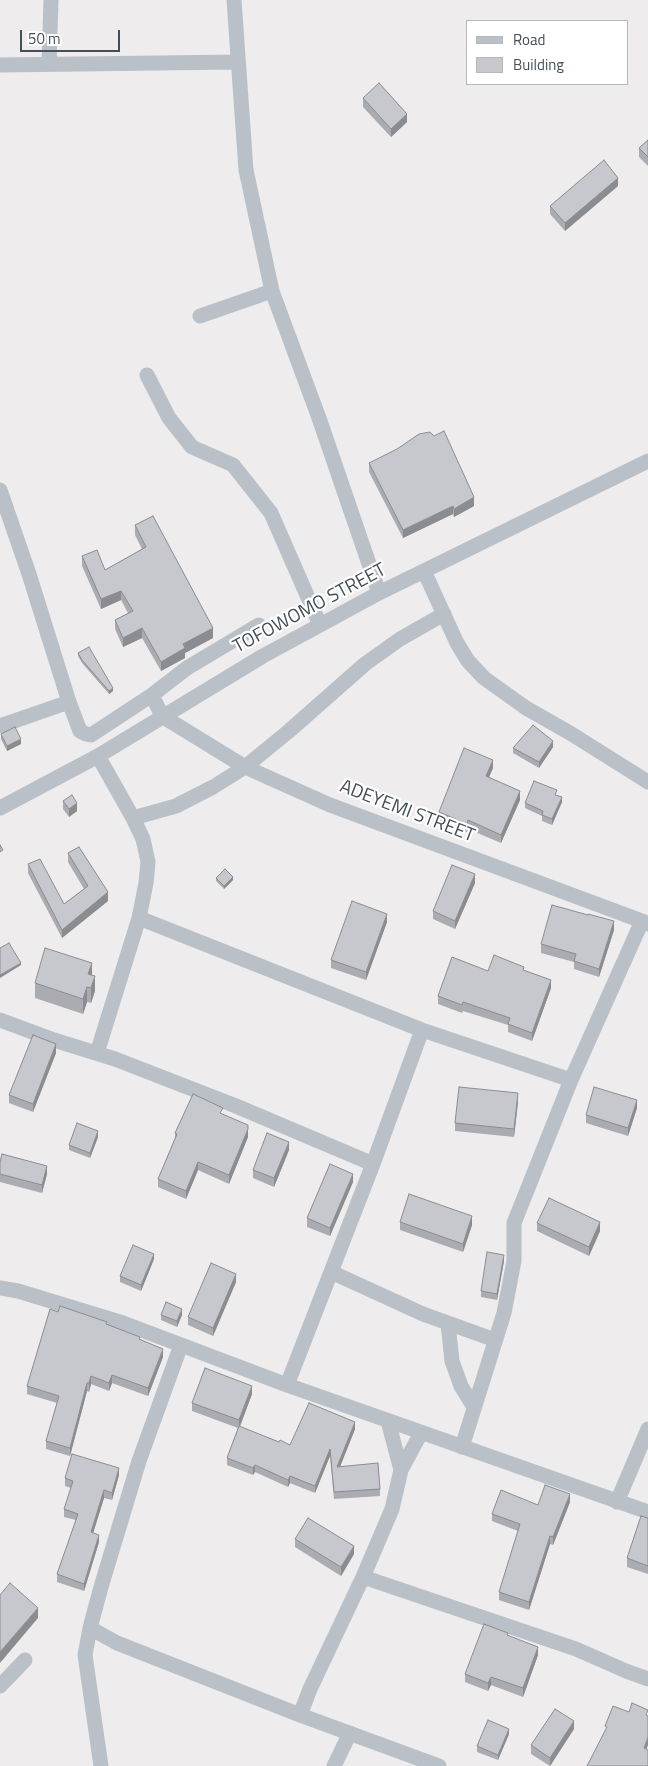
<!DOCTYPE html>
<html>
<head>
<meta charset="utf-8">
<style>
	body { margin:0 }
	#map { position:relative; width:648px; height:1766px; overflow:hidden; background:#eeecec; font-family:"Titillium Web",sans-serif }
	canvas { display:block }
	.legend { position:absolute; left:466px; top:20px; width:162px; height:65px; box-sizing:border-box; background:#fff; border:1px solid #b5b9bc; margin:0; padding:6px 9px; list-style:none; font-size:15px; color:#464f57 }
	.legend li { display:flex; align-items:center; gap:10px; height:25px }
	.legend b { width:25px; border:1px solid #b5b9bc }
	.scale { position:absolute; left:20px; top:30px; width:100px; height:22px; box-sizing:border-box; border:2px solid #464f57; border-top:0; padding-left:6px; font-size:15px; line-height:18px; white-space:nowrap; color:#464f57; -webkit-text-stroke:4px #fff; paint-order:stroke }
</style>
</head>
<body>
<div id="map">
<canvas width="648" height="1766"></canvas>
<ul class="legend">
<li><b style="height:6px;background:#b9c0c7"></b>Road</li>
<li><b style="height:14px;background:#c7c8ce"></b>Building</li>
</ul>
<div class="scale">50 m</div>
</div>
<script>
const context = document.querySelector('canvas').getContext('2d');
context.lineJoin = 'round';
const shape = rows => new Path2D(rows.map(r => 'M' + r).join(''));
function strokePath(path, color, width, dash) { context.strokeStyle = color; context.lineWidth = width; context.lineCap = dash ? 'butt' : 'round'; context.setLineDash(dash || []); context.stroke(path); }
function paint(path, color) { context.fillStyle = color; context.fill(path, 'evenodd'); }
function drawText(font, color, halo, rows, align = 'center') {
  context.font = font + ' "Titillium Web",sans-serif'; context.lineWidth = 4.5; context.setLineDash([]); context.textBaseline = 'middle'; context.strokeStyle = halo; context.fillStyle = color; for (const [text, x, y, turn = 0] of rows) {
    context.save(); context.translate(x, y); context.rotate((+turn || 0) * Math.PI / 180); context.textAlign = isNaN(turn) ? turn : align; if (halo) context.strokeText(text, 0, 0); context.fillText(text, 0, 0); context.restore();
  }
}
strokePath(shape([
	[234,0,246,170,272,291,319,418,379,593],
	[49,64,51,0],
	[0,65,237,62],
	[200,316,272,291],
	[147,375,169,418,192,447,233,465,271,513,320,625],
	[0,490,29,574,69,702,80,731,86,734,91,735,152,695,187,668,259,625],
	[424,571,457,643,468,661,484,678,526,708,570,733,648,782],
	[152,695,162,716,245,767,330,805,642,921,648,924],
	[0,726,69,702],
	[0,808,98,756,263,656,379,593,648,461],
	[133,818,176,806,213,787,245,767,289,731,365,664,400,639,444,614],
	[139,918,422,1030,571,1080],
	[0,1020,54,1040,115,1059,236,1106,373,1164],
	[97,1053,139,918,146,883,148,862,143,839,133,818,98,756],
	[331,1272,423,1314,495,1340],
	[0,1288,18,1291,123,1323,287,1385,648,1512],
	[448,1324,452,1361,461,1386,474,1407],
	[287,1385,373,1164,422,1030],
	[388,1421,401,1470],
	[462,1447,504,1313,514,1261,514,1223,571,1080,642,921],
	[617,1502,648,1429],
	[363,1577,576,1649,626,1671,648,1679],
	[90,1628,117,1643,300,1715,439,1766],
	[0,1686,25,1660],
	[300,1715,310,1689,363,1577,392,1509,401,1470,421,1433],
	[101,1766,85,1655,90,1628,101,1587,139,1461,181,1345],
	[334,1766,350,1733]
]), '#b9c0c7', 15);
paint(shape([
	[363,98,407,122,391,137,363,107],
	[648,140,648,166,639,157,639,148],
	[618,186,565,231,550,214,550,206],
	[369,463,474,506,454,517,453,514,403,538,369,472],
	[135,525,213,638,185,653,185,658,161,671,142,638,123,647,115,629,115,620,128,613,121,600,101,609,82,566,82,556,105,570,142,549,135,535],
	[78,653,113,691,109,694,82,663,78,656],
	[1,734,21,744,7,751,1,739],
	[553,747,539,768,513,753,513,748],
	[493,768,489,777,520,800,501,843,468,829,467,832,439,821,439,812],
	[557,795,562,802,552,825,542,821,542,816,525,808,525,803],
	[63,801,77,811,69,817,63,809],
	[68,853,108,901,62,938,28,873,28,864,64,904,84,889,68,862],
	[216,878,233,880,224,889,216,881],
	[475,883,455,929,433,919,433,911],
	[588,915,614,930,599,977,574,969,574,962,541,953,541,944],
	[387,922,366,980,331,968,331,960],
	[524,970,551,988,532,1041,508,1032,508,1025,463,1011,462,1013,438,1004,438,996,488,971],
	[92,975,95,991,91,1003,87,1002,83,1014,35,998,35,983],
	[56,1053,33,1112,9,1103,9,1095],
	[518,1102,514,1137,455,1131,455,1123],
	[637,1108,628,1136,586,1123,586,1115],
	[223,1114,248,1137,229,1184,198,1170,186,1199,158,1187,158,1179,175,1138,175,1133],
	[98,1137,90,1158,69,1150,69,1145],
	[289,1150,274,1187,253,1178,253,1170],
	[0,1162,47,1174,42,1193,0,1182],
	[353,1182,330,1236,307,1227,307,1218],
	[400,1222,472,1225,463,1252,400,1230],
	[537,1223,600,1231,589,1256,537,1231],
	[154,1259,141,1291,120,1282,120,1276],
	[504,1261,497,1300,481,1297,481,1291],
	[236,1282,213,1336,188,1325,188,1317],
	[58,1312,107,1324,140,1339,163,1357,148,1396,112,1383,109,1391,91,1384,89,1392,87,1391,70,1456,46,1449,46,1441,57,1403,27,1394,27,1386],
	[161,1315,182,1315,177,1327,161,1320],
	[252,1394,240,1427,279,1442,290,1445,355,1429,340,1467,380,1489,380,1496,334,1499,330,1456,315,1493,290,1483,288,1487,255,1472,253,1475,227,1465,227,1458,238,1428,192,1411,192,1403],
	[119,1475,112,1500,104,1498,93,1533,99,1542,84,1591,57,1582,57,1574,76,1520,64,1517,64,1509,71,1488,65,1486,65,1478],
	[570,1502,553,1545,550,1544,529,1610,499,1600,499,1592,518,1531,492,1521,492,1514,538,1505],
	[648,1518,648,1574,627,1567,627,1558],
	[295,1539,354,1554,341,1576,295,1547],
	[508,1636,538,1655,523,1697,491,1685,488,1691,465,1682,465,1674],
	[574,1729,550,1766,531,1754,531,1745],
	[509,1734,498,1760,477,1752,477,1746]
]), '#abacb1');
paint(shape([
	[407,114,407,122,391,137,391,129],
	[618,178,618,186,565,231,565,223],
	[474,497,474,506,454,517,454,509],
	[453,506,453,514,403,538,403,530],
	[121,591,121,600,101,609,101,599],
	[142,628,142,638,123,647,123,638],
	[213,628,213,638,185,653,185,658,161,671,161,662,183,644],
	[113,688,113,691,109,694,109,691],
	[21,739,21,744,7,751,7,746],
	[553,741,553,747,539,768,539,762],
	[493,760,493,768,486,784,486,776],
	[520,791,520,800,501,843,501,835],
	[562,797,562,802,552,825,552,819],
	[77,803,77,811,69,817,69,809],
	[468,820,468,829,467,832,467,824],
	[475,874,475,883,455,929,455,921],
	[233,877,233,880,224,889,224,886],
	[108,892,108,901,62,938,62,930],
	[387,914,387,922,366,980,366,972],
	[614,921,614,930,599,977,599,969],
	[21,963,21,965,0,978,0,975],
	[92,963,92,978,88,974],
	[95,976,95,991,91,1003,91,988],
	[551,980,551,988,532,1041,532,1033],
	[87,987,87,1002,83,1014,83,999],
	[56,1044,56,1053,33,1112,33,1104],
	[518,1093,518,1102,514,1137,514,1129],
	[637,1100,637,1108,628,1136,628,1128],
	[248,1129,248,1137,229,1184,229,1175],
	[98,1131,98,1137,90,1158,90,1153],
	[289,1142,289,1150,274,1187,274,1178],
	[198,1162,198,1170,186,1199,186,1191],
	[47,1166,47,1174,42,1193,42,1185],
	[353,1174,353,1182,330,1236,330,1228],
	[472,1216,472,1225,463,1252,463,1244],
	[600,1222,600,1231,589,1256,589,1247],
	[154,1254,154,1259,141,1291,141,1285],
	[504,1255,504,1261,497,1300,497,1294],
	[236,1274,236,1282,213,1336,213,1328],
	[182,1309,182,1315,177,1327,177,1321],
	[163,1349,163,1357,148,1396,148,1388],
	[112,1375,112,1383,109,1391,109,1383],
	[91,1376,91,1384,89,1392,89,1383],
	[87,1383,87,1391,70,1456,70,1448],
	[252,1386,252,1394,239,1428,239,1420],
	[355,1422,355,1429,337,1474,337,1467],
	[330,1449,330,1456,315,1493,315,1486],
	[255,1465,255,1472,253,1475,253,1468],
	[119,1468,119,1475,112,1500,112,1493],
	[290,1476,290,1483,288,1487,288,1480],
	[104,1490,104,1498,91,1540,91,1532],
	[570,1494,570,1502,553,1545,553,1537],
	[99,1535,99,1542,84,1591,84,1584],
	[550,1536,550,1544,529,1610,529,1602],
	[354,1546,354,1554,341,1576,341,1567],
	[38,1608,38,1618,0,1663,0,1652],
	[538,1647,538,1655,523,1697,523,1688],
	[491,1677,491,1685,488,1691,488,1683],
	[574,1721,574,1729,550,1766,550,1758],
	[509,1729,509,1734,498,1760,498,1755],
	[648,1737,648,1745,644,1756,644,1748]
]), '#8b8c90');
const building = shape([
	[379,83,407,114,391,129,363,98,379,83],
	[648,140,648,157,639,148,648,140],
	[604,160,618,178,565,223,550,206,604,160],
	[444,431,474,497,454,509,453,506,403,530,369,463,397,449,419,434,430,432,434,436,444,431],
	[153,516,213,628,183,644,185,648,161,662,142,628,123,638,115,620,133,611,121,591,101,599,82,556,97,550,105,570,146,547,135,525,153,516],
	[89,647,113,688,109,691,82,660,78,653,89,647],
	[533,725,553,741,539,762,513,748,533,725],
	[15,727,21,739,7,746,1,734,15,727],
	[464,748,493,760,486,776,520,791,501,835,468,820,467,824,439,812,464,748],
	[534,781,557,790,555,795,562,797,552,819,542,815,543,811,525,803,534,781],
	[72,795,77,803,69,809,63,801,72,795],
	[0,845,3,850,0,852,0,845],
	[79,847,108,892,62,930,28,864,40,859,64,904,88,886,68,853,79,847],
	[452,865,475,874,455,921,433,911,452,865],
	[225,869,233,877,224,886,216,878,225,869],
	[352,901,387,914,366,972,331,960,352,901],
	[552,905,588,915,588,914,614,921,599,969,574,961,576,954,541,944,552,905],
	[9,943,21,963,0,975,0,948,9,943],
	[45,948,92,963,88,974,95,976,91,988,87,987,83,999,35,983,45,948],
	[494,955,524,967,523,970,551,980,532,1033,508,1024,510,1018,463,1002,462,1005,438,996,452,957,488,971,494,955],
	[33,1035,56,1044,33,1104,9,1095,33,1035],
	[459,1087,518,1093,514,1129,455,1123,459,1087],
	[594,1087,637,1100,628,1128,586,1115,594,1087],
	[193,1094,223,1108,220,1113,248,1125,248,1129,229,1175,198,1162,186,1191,158,1179,177,1134,175,1133,193,1094],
	[77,1123,98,1131,90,1153,69,1145,77,1123],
	[267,1133,289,1142,274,1178,253,1170,267,1133],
	[2,1154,47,1166,42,1185,0,1174,0,1162,2,1154],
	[330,1164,353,1174,330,1228,307,1218,330,1164],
	[409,1194,472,1216,463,1244,400,1222,409,1194],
	[549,1198,600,1222,589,1247,537,1223,549,1198],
	[133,1245,154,1254,141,1285,120,1276,133,1245],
	[487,1252,504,1255,497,1294,481,1291,487,1252],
	[211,1263,236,1274,213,1328,188,1317,211,1263],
	[166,1302,182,1309,177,1321,161,1315,166,1302],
	[60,1306,107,1322,106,1324,140,1337,139,1339,163,1349,148,1388,112,1375,109,1383,91,1376,89,1383,87,1383,70,1448,46,1441,59,1396,27,1386,50,1309,58,1312,60,1306],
	[205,1368,252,1386,239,1420,192,1403,205,1368],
	[309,1403,355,1422,337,1467,378,1463,380,1489,334,1492,330,1449,315,1486,290,1476,288,1480,255,1465,253,1468,227,1458,239,1426,279,1442,280,1440,290,1445,309,1403],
	[72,1454,119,1468,112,1493,104,1490,91,1532,99,1535,84,1584,57,1574,78,1514,64,1509,73,1481,65,1478,72,1454],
	[545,1485,570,1494,553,1537,550,1536,529,1602,499,1592,520,1524,492,1514,501,1490,538,1505,545,1485],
	[641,1516,648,1518,648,1566,627,1558,641,1516],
	[308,1518,354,1546,341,1567,295,1539,308,1518],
	[10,1583,38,1608,0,1652,0,1595,10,1583],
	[484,1624,508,1633,507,1635,538,1647,523,1688,491,1677,488,1683,465,1674,484,1624],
	[632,1703,648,1710,646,1715,648,1716,648,1737,644,1748,648,1750,648,1766,587,1766,607,1727,605,1726,613,1706,629,1712,632,1703],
	[555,1709,574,1721,550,1758,531,1745,555,1709],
	[488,1720,509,1729,498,1755,477,1746,488,1720]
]);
paint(building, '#c7c8ce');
strokePath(building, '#8b8c90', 1);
drawText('19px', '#464f57', '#fff', [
	["TOFOWOMO STREET",310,609,-28],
	["ADEYEMI STREET",407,812,21]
]);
</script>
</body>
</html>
